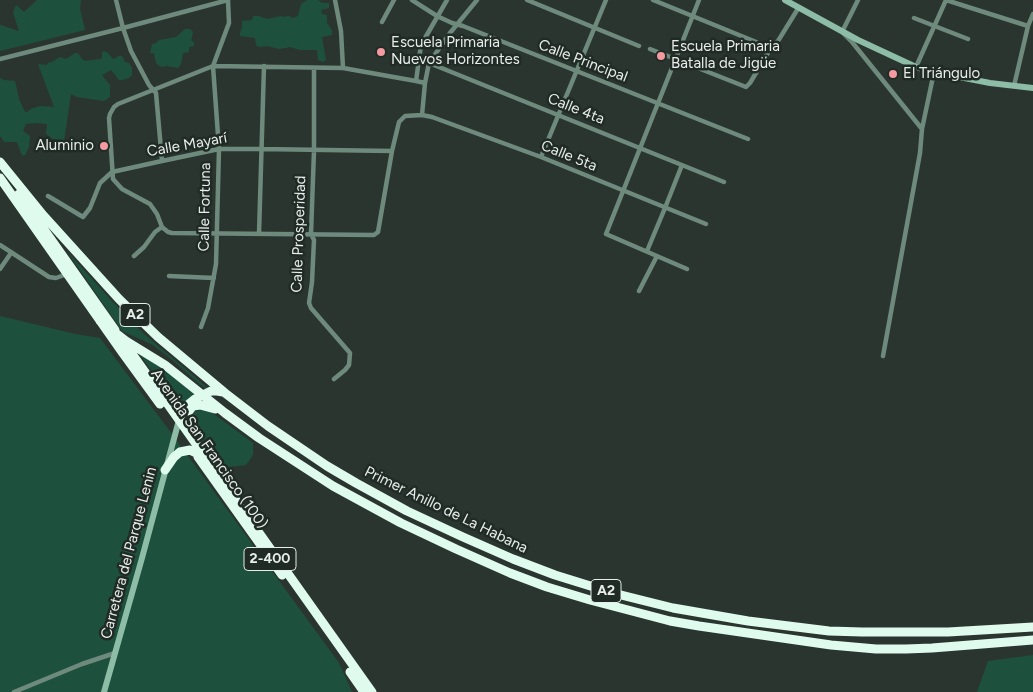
<!DOCTYPE html>
<html>
<head>
<meta charset="utf-8">
<style>
	body { margin:0 }
	canvas { display:block; background:#2b3530 }
</style>
</head>
<body>
<canvas width="1033" height="692"></canvas>
<script>
const context = document.querySelector('canvas').getContext('2d');
context.lineJoin = 'round';
function paint(path, color) { context.fillStyle = color; context.fill(path, 'evenodd'); }
const shape = rows => new Path2D(rows.map(r => 'M' + r).join(''));
function strokePath(path, color, width, dash) { context.strokeStyle = color; context.lineWidth = width; context.lineCap = dash ? 'butt' : 'round'; context.setLineDash(dash || []); context.stroke(path); }
function drawText(font, color, halo, rows, align = 'center') {
  context.font = font + ' Figtree,sans-serif'; context.lineWidth = 5; context.setLineDash([]); context.textBaseline = 'middle'; context.strokeStyle = halo; context.fillStyle = color; for (const [text, x, y, turn = 0] of rows) {
    context.save(); context.translate(x, y); context.rotate((+turn || 0) * Math.PI / 180); context.textAlign = isNaN(turn) ? turn : align; if (halo) context.strokeText(text, 0, 0); context.fillText(text, 0, 0); context.restore();
  }
}
paint(shape([
	[37,0,81,0,80,9,85,30,0,51,0,25,19,31,13,12,16,5,24,12],
	[307,0,318,0,322,3,329,3,329,8,321,10,322,14,327,15,327,23,332,30,332,35,322,37,326,60,323,62,318,60,317,50,300,50,290,47,279,49,267,46,259,47,256,45,255,38,240,36,240,33,242,28,242,21,252,20,253,16,259,16,267,19,281,16,283,17,289,16,292,18,298,16,301,4],
	[185,29,190,29,193,32,191,41,194,42,194,46,189,47,189,52,183,53,181,64,178,68,167,66,162,67,158,65,156,63,154,53,150,53,152,44,156,43,159,40,176,37],
	[103,51,107,52,113,59,116,58,118,56,122,56,125,62,129,63,132,68,132,75,129,78,122,80,119,80,111,70,102,75,110,85,110,97,104,101,77,97,71,94,64,141,53,139,46,134,47,124,36,123,26,124,23,131,30,136,29,147,25,155,23,156,21,153,17,142,4,142,1,137,0,137,0,78,4,80,15,81,19,99,25,112,27,112,31,109,40,106,54,107,38,64,47,65,48,63,52,62,60,57,66,59,75,53,78,53,82,59,85,61,100,59,102,58,102,53],
	[66,250,110,299,144,334,209,389,208,391,165,354,151,344,122,331],
	[0,316,75,334,100,338,169,430,339,663,352,692,0,692],
	[139,353,158,365,195,395,180,411],
	[202,410,211,412,253,443,253,455,246,465,219,468,194,433,191,424,191,416,196,411],
	[1033,655,1033,692,977,692,988,661]
]), '#1d513e');
strokePath(shape([
	[116,0,123,28,131,51,149,85,156,93,162,161],
	[335,0,341,31,343,68],
	[412,0,437,16,452,23,463,26,748,139],
	[527,0,639,46],
	[653,0,766,46,772,46],
	[858,0,842,32,852,42,922,129],
	[946,0,1028,26],
	[914,18,968,39],
	[382,22,394,0],
	[650,49,746,87,750,83,772,46,778,41,799,7],
	[419,57,429,63,724,182],
	[0,59,123,28,228,0],
	[916,67,946,0],
	[314,68,314,151,311,234,314,240,312,282,309,303,311,308,350,353,349,365,345,370,334,379],
	[416,81,421,45,447,0],
	[425,83,416,81,343,68,213,66,118,104,114,107,110,114,109,118,113,179,122,189,150,204,157,214,162,227,168,232,172,233,374,235,378,232,392,151,399,122,405,116,422,115,432,117,541,157,706,224],
	[1014,86,1028,26,1033,14],
	[422,115,425,83,429,63,450,33,477,0],
	[541,157,606,0],
	[48,196,83,217,90,208,100,183,112,172,162,161,219,149,261,149,392,151],
	[259,234,264,66],
	[0,245,49,277,56,278,67,274],
	[647,251,665,208,682,165],
	[134,256,144,247,155,232,162,227],
	[0,269,11,253],
	[687,269,606,234,699,0],
	[169,276,214,278],
	[639,291,657,256],
	[201,327,208,308,216,264,219,149,213,66,229,23,228,0],
	[883,356,920,153,922,129,934,72],
	[14,692,82,664,115,653]
]), '#6d8a7d', 4.5);
strokePath(shape([
	[785,0,858,40,916,67,934,72,990,83,1033,88],
	[104,692,142,558,179,420]
]), '#8dbda7', 6);
strokePath(shape([
	[0,162,43,215,119,299,158,337,225,393,268,426,327,466,356,483,407,511,463,537,513,559,555,575,613,593,673,608,748,621,829,631,862,632,948,632,1033,627],
	[0,178,122,352,160,404],
	[19,194,115,330],
	[100,321,126,341,165,365,225,413,259,438,333,486,401,523,456,549,510,573,547,587,590,600,670,621,699,626,831,645,876,649,906,649,932,648,1033,640],
	[123,341,372,692],
	[189,411,193,406,200,405,215,409],
	[179,420,184,408,195,399,211,391,217,391,223,392],
	[198,457,282,575],
	[165,470,174,457,180,452,190,450,196,453],
	[350,672,364,692]
]), '#dffbee', 9);
for (const [x, y, r, color] of [
	[381,52,5,"#f49aa0"],
	[661,56,5,"#f49aa0"],
	[893,74,5,"#f49aa0"],
	[104,146,5,"#f49aa0"]
]) { const dot = new Path2D(); dot.arc(x, y, r, 0, 2 * Math.PI); context.fillStyle = color; context.fill(dot); strokePath(dot, '#212b26', 2); }
for (const [x, y, w] of [
	[135,315,30],
	[270,559,52],
	[606,591,30]
]) { const box = new Path2D(); box.roundRect(x - w / 2, y - 11.5, w, 23, 4); context.fillStyle = '#212b26'; context.fill(box); strokePath(box, '#e7edea', 1); }
drawText('bold 14px', '#e7edea', null, [
	["A2",135,315],
	["2-400",270,559],
	["A2",606,591]
]);
drawText('15px', '#e7edea', '#212b26', [
	["Escuela Primaria",391,43],
	["Nuevos Horizontes",391,60],
	["Escuela Primaria",671,47],
	["Batalla de Jigüe",671,64],
	["El Triángulo",903,74],
	["Aluminio",94,146,"right"]
], 'left');
drawText('15px', '#e7edea', '#212b26', [
	["Calle Principal",583,61,21],
	["Calle 4ta",576,109,22],
	["Calle Mayarí",187,145,-10],
	["Calle 5ta",569,156,22],
	["Calle Fortuna",205,207,-89],
	["Calle Prosperidad",299,234,-88],
	["Avenida San Francisco (100)",209,449,55],
	["Primer Anillo de La Habana",446,510,26],
	["Carretera del Parque Lenin",129,553,-75]
]);
</script>
</body>
</html>
